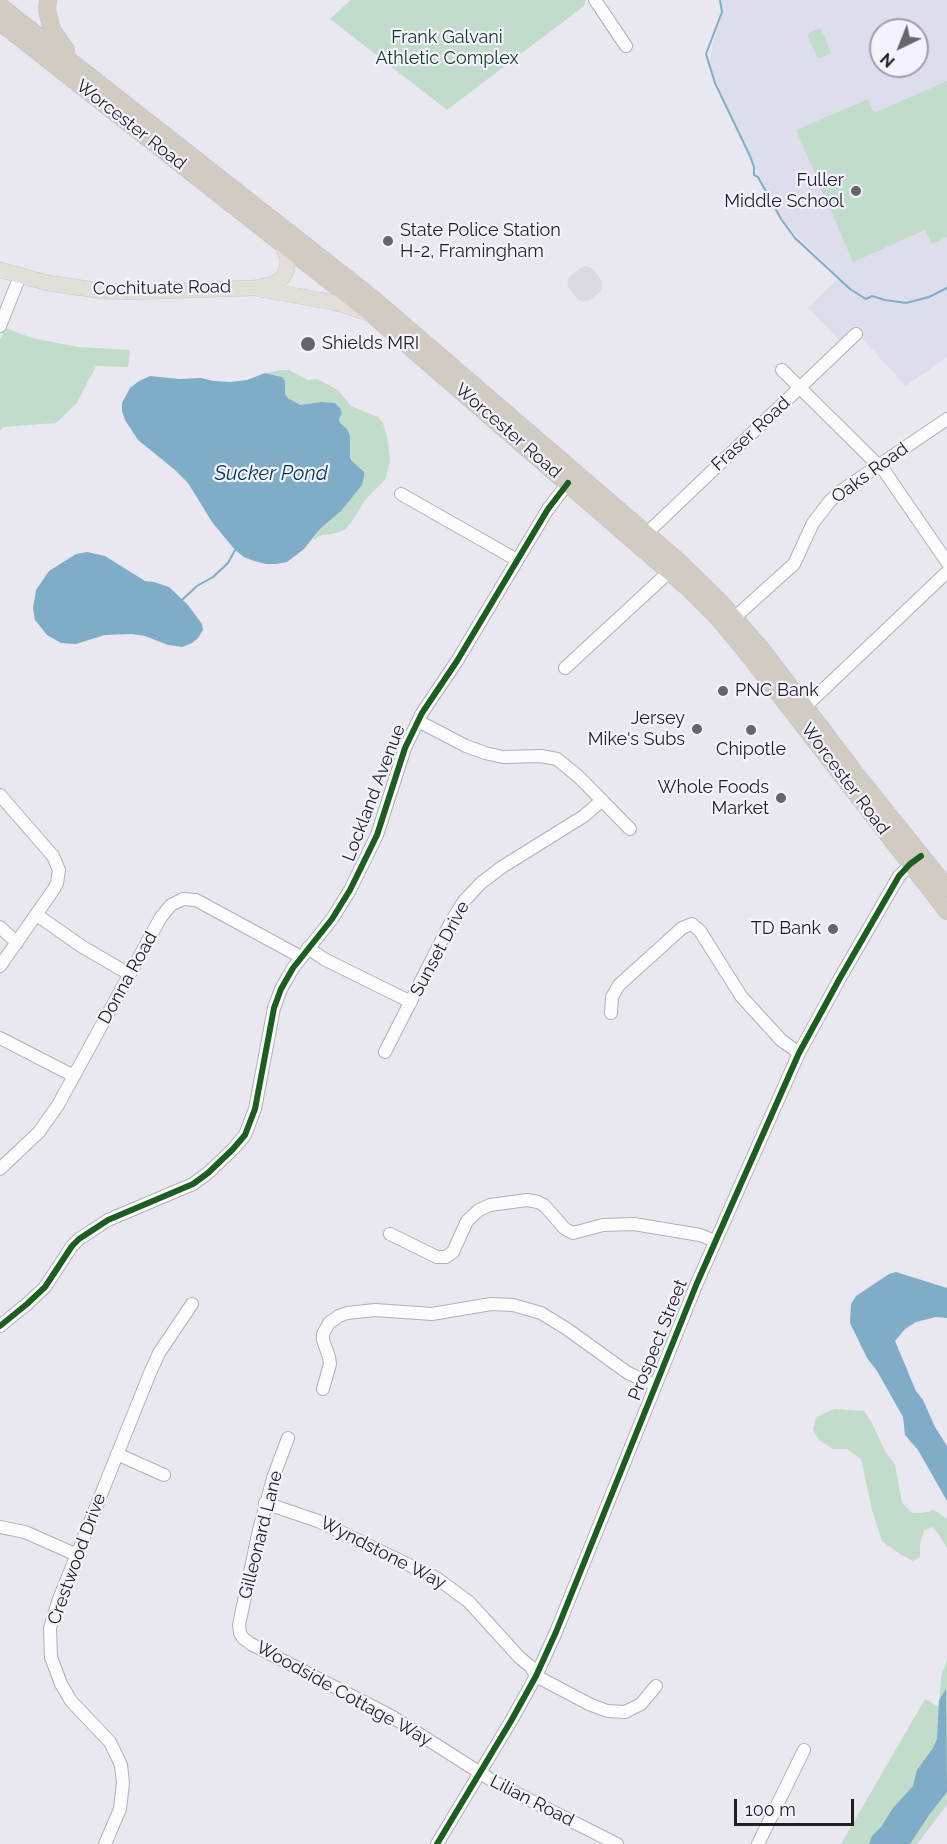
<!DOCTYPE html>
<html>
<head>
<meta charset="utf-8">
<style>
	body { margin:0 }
	#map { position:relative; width:947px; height:1844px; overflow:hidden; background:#e9e8f0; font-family:Raleway,sans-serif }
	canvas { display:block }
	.north { position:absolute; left:869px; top:18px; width:60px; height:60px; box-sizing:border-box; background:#f3f2fe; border:2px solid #9f9ea7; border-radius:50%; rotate:223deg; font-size:16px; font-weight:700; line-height:24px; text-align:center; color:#201f25 }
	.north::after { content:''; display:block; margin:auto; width:21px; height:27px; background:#66656c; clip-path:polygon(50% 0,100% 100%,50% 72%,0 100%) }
	.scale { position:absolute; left:734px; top:1799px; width:120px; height:27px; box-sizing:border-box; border:3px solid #201f25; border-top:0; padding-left:8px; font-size:18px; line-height:21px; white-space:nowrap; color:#201f25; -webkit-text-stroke:4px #f3f2fe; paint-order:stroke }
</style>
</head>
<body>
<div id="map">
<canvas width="947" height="1844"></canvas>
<div class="north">N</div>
<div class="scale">100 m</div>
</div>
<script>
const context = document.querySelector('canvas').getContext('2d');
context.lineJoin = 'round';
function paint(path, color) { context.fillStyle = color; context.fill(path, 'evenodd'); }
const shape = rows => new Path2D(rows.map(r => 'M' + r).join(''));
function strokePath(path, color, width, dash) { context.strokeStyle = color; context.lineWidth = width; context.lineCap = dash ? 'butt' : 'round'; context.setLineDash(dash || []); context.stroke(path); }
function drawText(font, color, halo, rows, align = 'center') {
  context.font = font + ' Raleway,sans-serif'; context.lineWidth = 4.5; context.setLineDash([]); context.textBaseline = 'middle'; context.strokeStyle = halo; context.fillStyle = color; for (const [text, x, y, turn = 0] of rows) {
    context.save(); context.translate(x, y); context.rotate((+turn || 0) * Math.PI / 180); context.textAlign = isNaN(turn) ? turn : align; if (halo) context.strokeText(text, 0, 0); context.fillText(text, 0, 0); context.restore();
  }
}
paint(shape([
	[721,0,947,0,947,357,906,386,862,339,849,350,808,308,839,277,794,233,774,209,709,65,713,44,722,12],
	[881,30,917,30,917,66,881,66]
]), '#dedded');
paint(shape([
	[351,0,586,0,584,6,447,110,330,19],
	[821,28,831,53,818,59,807,34],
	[947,81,947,237,932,244,925,230,853,262,796,130,868,99,874,113],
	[5,328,32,338,78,347,130,350,128,367,96,366,77,403,56,423,3,427,0,431,0,340],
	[281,370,289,370,308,380,317,379,338,390,351,406,378,417,383,423,388,441,390,460,386,478,382,483,365,500,351,523,344,530,336,533,322,535,313,540,320,529,341,511,362,485,364,477,360,468,356,466,350,456,350,436,340,423,339,419,342,413,340,408,335,403,321,402,300,405,293,402,285,394,285,381,276,375,265,373],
	[834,1409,864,1411,871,1421,886,1453,895,1464,902,1503,912,1513,923,1513,934,1510,947,1519,947,1548,939,1535,932,1527,924,1531,920,1544,920,1557,913,1561,900,1554,882,1541,873,1514,861,1459,847,1449,833,1449,819,1440,813,1430,816,1417],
	[947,1660,947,1805,917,1844,841,1844,925,1699,939,1707,941,1677]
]), '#c1dccb');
paint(shape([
	[265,373,282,377,285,381,285,394,288,398,300,405,321,402,335,403,340,408,342,413,339,419,340,423,347,429,350,436,350,457,352,461,364,472,364,477,362,485,341,511,320,529,304,549,287,562,276,564,266,564,254,561,244,557,235,550,212,522,188,483,175,470,138,440,125,420,122,411,122,403,130,388,139,381,150,376,179,379,201,378,214,381,230,382,247,380],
	[87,552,105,556,145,581,154,582,169,587,188,605,202,624,203,630,198,638,192,643,182,647,168,645,145,636,131,634,105,635,76,644,61,643,47,635,35,620,33,608,36,590,49,571,76,554],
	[896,1272,947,1288,947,1318,936,1317,916,1322,905,1329,895,1341,916,1391,923,1400,935,1427,947,1446,947,1501,918,1450,905,1435,903,1417,877,1371,867,1358,850,1323,851,1304,856,1296,889,1274],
	[946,1689,947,1792,929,1815,910,1844,869,1844,872,1836,881,1827,893,1808,913,1786,917,1770,933,1748,937,1739,939,1700]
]), '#7fadc7');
strokePath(shape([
	[720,0,722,12,706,54,715,83,750,156,754,167,754,175,758,177,781,219,795,238,850,289,866,299,872,296,885,300,906,303,929,297,947,288],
	[182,600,197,586,213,577,228,563,235,550]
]), '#7fadc7', 2);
strokePath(shape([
	[586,277,592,285,584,291,578,283,586,277]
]), '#dadae0', 21);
const minor = shape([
	[595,0,626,46],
	[0,326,20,276],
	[782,370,885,472,947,562],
	[401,494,517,560],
	[646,534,856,334],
	[734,618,794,564,813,523,830,501,841,491,947,419],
	[565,668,670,571],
	[806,706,947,572],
	[418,721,466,746,485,753,503,757,541,756,557,759,579,777,630,829],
	[0,795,53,856,59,870,57,883,54,889,0,966],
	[37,915,81,946,129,974],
	[0,927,17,943],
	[308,948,324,959,411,1002],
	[611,1013,612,997,619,985,682,928,692,924,700,931,741,996,781,1040,799,1053],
	[0,1038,74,1076],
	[385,1052,451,922,464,901,481,883,502,867,584,816,602,800],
	[0,1169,39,1132,58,1105,161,917,171,905,183,899,196,900,301,957],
	[390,1234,437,1257,446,1257,453,1252,467,1221,479,1210,490,1205,527,1200,538,1202,544,1205,565,1229,573,1233,603,1225,634,1224,700,1235,715,1241],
	[0,1326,27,1304,45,1287,72,1246,79,1239,108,1220,193,1184,208,1173,233,1149,245,1135,255,1109,274,1008,281,989,293,968,332,919,350,890,377,835,405,748,422,713,457,661,548,509,568,483],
	[323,1389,330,1364,329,1357,323,1340,323,1334,329,1323,339,1316,347,1313,375,1310,432,1314,491,1304,513,1305,541,1313,567,1329,628,1373,655,1385],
	[288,1438,273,1478,259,1530,239,1625,240,1633,243,1638,251,1644,391,1716,496,1783,617,1844],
	[117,1454,164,1475],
	[265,1503,318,1521,438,1579,469,1602,519,1657,531,1667,536,1676,589,1704,607,1711,625,1712,641,1704,656,1686],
	[0,1527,25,1532,77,1555],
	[105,1844,120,1809,123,1783,121,1765,110,1742,71,1701,61,1684,51,1657,50,1628,59,1599,150,1373,159,1353,192,1304],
	[437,1844,511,1721,536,1676,556,1632,697,1283,799,1053,840,978,899,876,916,860],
	[758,1844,804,1750]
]);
const major = shape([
	[0,270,48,283,102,291,131,292,254,288,273,284,283,277,286,271,288,260,282,243],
	[259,289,337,303,367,313]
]);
const highway = shape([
	[48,0,47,10,52,30,66,50],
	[0,6,371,297,677,560,721,603,762,650,855,773,947,888],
	[0,22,374,316,688,588,720,620,748,654,947,911]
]);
strokePath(minor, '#b1b0b7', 14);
strokePath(major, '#c6c6ca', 16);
strokePath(highway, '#c6c6ca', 18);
strokePath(minor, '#fcfcfd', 12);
strokePath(major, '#e2dfd8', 15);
strokePath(highway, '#d1cbc1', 16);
strokePath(shape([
	[0,1326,27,1304,45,1287,72,1246,79,1239,108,1220,193,1184,208,1173,233,1149,245,1135,255,1109,274,1008,281,989,293,968,332,919,350,890,377,835,405,748,422,713,457,661,548,509,568,483],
	[437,1844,511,1721,536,1676,556,1632,697,1283,799,1053,840,978,899,876,910,864,921,856]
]), '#1b5e20', 6);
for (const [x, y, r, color] of [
	[856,191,6,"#66656c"],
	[388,241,6,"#66656c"],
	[308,344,8,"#66656c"],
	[723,691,6,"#66656c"],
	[697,729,6,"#66656c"],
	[751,730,6,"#66656c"],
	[781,798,6,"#66656c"],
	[833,929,6,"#66656c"]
]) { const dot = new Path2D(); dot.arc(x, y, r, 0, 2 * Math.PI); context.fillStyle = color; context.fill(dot); strokePath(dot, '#f3f2fe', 2); }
drawText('18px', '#113c20', '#f3f2fe', [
	["Frank Galvani",447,38],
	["Athletic Complex",447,59]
]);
drawText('18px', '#201f25', '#f3f2fe', [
	["Worcester Road",131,125,38],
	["Cochituate Road",162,288,-1],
	["Worcester Road",508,431,41],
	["Fraser Road",751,434,-43],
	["Oaks Road",870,473,-36],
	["Worcester Road",845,779,53],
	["Lockland Avenue",374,793,-69],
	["Sunset Drive",440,949,-62],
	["Donna Road",128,978,-61],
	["Prospect Street",658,1340,-68],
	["Gilleonard Lane",261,1535,-76],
	["Wyndstone Way",383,1553,27],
	["Crestwood Drive",77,1559,-70],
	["Woodside Cottage Way",344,1694,29],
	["Lilian Road",532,1801,27]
]);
drawText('18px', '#201f25', '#f3f2fe', [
	["Fuller",844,181],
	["Middle School",844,202],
	["State Police Station",400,231,"left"],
	["H-2, Framingham",400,252,"left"],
	["Shields MRI",322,344,"left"],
	["PNC Bank",735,691,"left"],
	["Jersey",685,719],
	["Mike's Subs",685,740],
	["Chipotle",751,750,"center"],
	["Whole Foods",769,788],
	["Market",769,809],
	["TD Bank",821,929]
], 'right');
drawText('italic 20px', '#003951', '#f3f2fe', [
	["Sucker Pond",271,474]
]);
</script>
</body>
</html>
